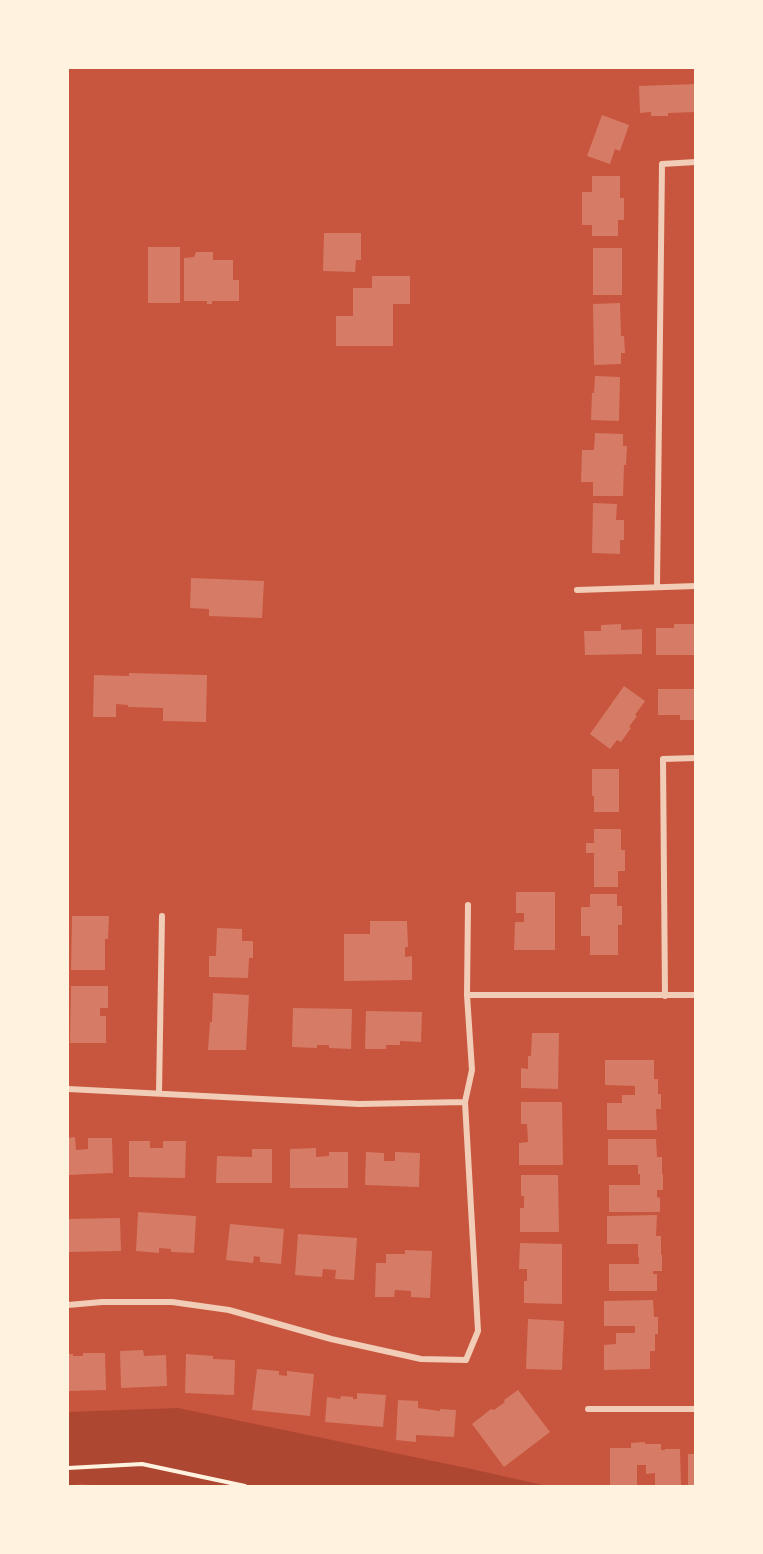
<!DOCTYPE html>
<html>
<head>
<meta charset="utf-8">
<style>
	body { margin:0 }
	#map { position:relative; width:763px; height:1554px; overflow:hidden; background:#c8553d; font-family:"Archivo Narrow",sans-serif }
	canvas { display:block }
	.frame { position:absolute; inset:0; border:69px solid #fff3e0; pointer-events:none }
</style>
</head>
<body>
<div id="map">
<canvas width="763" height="1554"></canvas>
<div class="frame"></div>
</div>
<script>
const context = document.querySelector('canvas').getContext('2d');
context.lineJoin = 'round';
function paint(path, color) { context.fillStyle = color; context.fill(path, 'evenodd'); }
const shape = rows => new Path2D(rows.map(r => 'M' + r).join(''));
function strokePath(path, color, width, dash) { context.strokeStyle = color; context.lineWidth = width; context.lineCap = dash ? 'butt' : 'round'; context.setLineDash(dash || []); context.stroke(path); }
paint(shape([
	[178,1408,467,1468,547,1486,100,1486,82,1484,68,1486,68,1412]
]), '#ae4732');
paint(shape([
	[696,84,696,112,668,113,668,116,651,116,651,112,640,113,639,86],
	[602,115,629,125,620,151,615,149,610,164,587,156],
	[592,176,620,176,620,198,624,198,624,220,618,220,618,236,592,236,592,225,582,225,582,192,592,192],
	[324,233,361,233,361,260,356,260,355,272,323,271],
	[148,247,180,247,180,303,148,303],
	[593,248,622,248,622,295,593,295],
	[196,252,213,252,213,260,233,260,233,280,239,280,239,301,212,301,212,304,207,304,207,301,184,301,184,258,194,257],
	[372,276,410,276,410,304,393,304,393,346,336,346,336,316,353,316,353,288,372,288],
	[620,303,621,336,624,336,625,353,621,353,621,364,594,365,593,304],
	[595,376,620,377,619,421,591,420,592,393,594,393],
	[595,433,623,434,623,446,627,446,626,465,624,465,623,496,593,496,593,482,581,482,582,450,594,450],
	[593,503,617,504,616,520,624,520,624,540,620,540,620,554,592,553],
	[191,578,264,581,262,618,209,616,209,609,190,608],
	[621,624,621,630,642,629,642,654,585,655,584,631,601,631,601,625],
	[674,624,696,624,696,655,656,655,656,628,674,628],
	[129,673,207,675,206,722,163,721,163,708,128,707,128,705,116,704,116,717,93,717,94,675,129,676],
	[624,686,645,701,635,715,637,716,629,727,631,728,621,742,617,740,610,749,590,734],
	[658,689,696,689,696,720,680,720,680,715,658,715],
	[592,769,619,769,619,812,594,812,594,796,592,796],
	[594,829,621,829,621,850,625,850,625,871,618,871,618,887,594,887,594,853,586,853,586,843,594,843],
	[516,892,555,892,555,950,514,950,515,922,524,922,524,913,516,913],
	[590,894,617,894,617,906,622,906,622,925,618,925,618,955,590,955,590,936,581,936,581,907,590,907],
	[72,916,109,916,108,939,105,939,105,970,71,970],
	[370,921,407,921,408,947,405,947,405,957,412,956,412,980,344,981,344,934,370,934],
	[217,928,242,929,242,941,253,941,253,958,249,958,248,978,209,977,209,956,216,956],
	[71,986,108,986,108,1008,100,1008,100,1016,106,1016,106,1043,70,1043],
	[213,993,249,995,246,1050,208,1050,210,1022,212,1022],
	[293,1008,352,1009,351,1049,329,1048,329,1045,317,1045,317,1048,292,1047],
	[366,1011,422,1012,421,1042,400,1041,400,1045,386,1045,386,1049,365,1049],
	[532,1033,559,1033,558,1089,521,1088,521,1068,528,1069,528,1056,531,1056],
	[605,1060,654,1060,654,1079,658,1079,658,1094,661,1094,661,1109,656,1109,657,1130,607,1130,607,1103,622,1103,622,1095,635,1095,635,1086,605,1085],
	[521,1102,562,1102,563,1165,519,1165,519,1143,528,1142,527,1124,521,1124],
	[75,1137,76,1150,88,1149,88,1138,112,1138,113,1173,68,1175,68,1138],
	[608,1139,656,1139,657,1157,662,1157,662,1174,663,1174,663,1190,657,1190,657,1197,660,1198,660,1212,609,1212,609,1185,640,1185,640,1174,638,1174,638,1165,608,1165],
	[129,1141,150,1141,150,1148,163,1148,163,1141,186,1141,185,1178,129,1177],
	[316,1148,316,1157,329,1156,329,1152,348,1152,348,1188,290,1188,290,1149],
	[252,1149,272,1149,272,1183,216,1183,217,1156,252,1157],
	[366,1152,384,1153,384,1161,395,1161,395,1152,420,1153,419,1187,365,1185],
	[521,1175,558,1175,559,1232,520,1232,520,1208,524,1208,524,1196,521,1196],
	[138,1212,196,1216,194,1253,171,1252,171,1249,159,1248,159,1253,136,1251],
	[657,1215,656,1236,661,1236,661,1255,662,1255,662,1271,653,1271,653,1274,657,1274,657,1291,609,1291,609,1264,639,1264,639,1257,638,1257,638,1244,607,1244,607,1216],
	[120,1218,121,1251,68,1252,68,1219],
	[230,1224,284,1229,281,1264,260,1262,260,1257,254,1256,253,1263,226,1260],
	[298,1234,357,1238,354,1280,335,1279,336,1270,323,1269,322,1277,295,1275],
	[520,1243,562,1244,562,1304,524,1303,524,1281,527,1281,527,1269,519,1269],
	[405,1250,432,1251,430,1298,411,1297,411,1291,395,1290,394,1297,375,1297,376,1263,386,1263,386,1254,405,1254],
	[653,1300,654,1317,658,1317,658,1334,655,1334,655,1351,650,1351,650,1369,604,1370,604,1345,616,1344,616,1333,635,1333,635,1326,604,1326,604,1301],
	[528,1319,564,1321,562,1370,526,1369],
	[143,1350,144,1356,166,1355,167,1386,121,1388,120,1351],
	[83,1353,105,1353,106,1390,68,1391,68,1354,73,1354,73,1356,83,1356],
	[186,1354,213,1356,213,1359,235,1360,234,1395,185,1393],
	[257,1369,279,1371,279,1375,287,1376,287,1371,314,1374,310,1416,252,1410],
	[518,1390,550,1432,504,1467,472,1424,491,1409,494,1410,505,1402,504,1400],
	[357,1393,386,1395,383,1427,325,1422,327,1397,340,1399,341,1396,353,1397,353,1399,357,1399],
	[398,1400,418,1401,418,1408,440,1411,440,1409,456,1410,454,1437,416,1435,416,1442,396,1440],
	[645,1442,645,1444,661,1444,661,1450,665,1450,665,1449,680,1449,681,1486,655,1486,655,1473,646,1474,646,1465,637,1465,637,1486,610,1486,610,1448,631,1448,631,1443],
	[688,1454,696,1454,696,1486,688,1486]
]), '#d67c66');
strokePath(shape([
	[68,1468,142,1464,245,1486]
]), '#fff3e0', 4);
strokePath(shape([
	[657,586,662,164,696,162],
	[577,590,696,586],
	[467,995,696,995],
	[665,996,663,759,696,758],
	[68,1089,359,1104,465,1102],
	[159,1093,162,916],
	[68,1305,102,1302,172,1302,229,1310,331,1339,421,1359,466,1360,478,1331,465,1102,472,1070,467,995,468,905],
	[588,1409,696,1409]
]), '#f1ccb7', 6);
</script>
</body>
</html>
